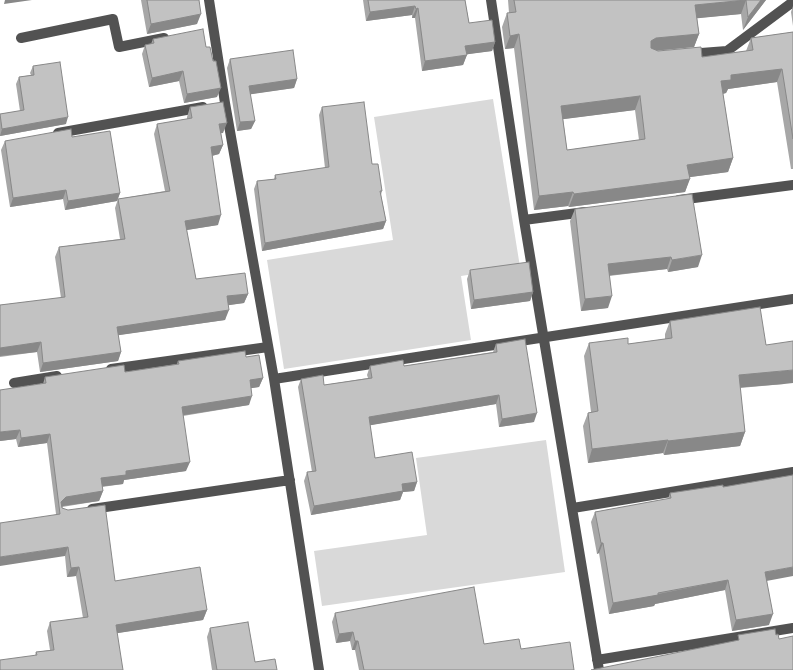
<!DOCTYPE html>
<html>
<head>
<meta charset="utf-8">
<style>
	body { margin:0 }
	canvas { display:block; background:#fff }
</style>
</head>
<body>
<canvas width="793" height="670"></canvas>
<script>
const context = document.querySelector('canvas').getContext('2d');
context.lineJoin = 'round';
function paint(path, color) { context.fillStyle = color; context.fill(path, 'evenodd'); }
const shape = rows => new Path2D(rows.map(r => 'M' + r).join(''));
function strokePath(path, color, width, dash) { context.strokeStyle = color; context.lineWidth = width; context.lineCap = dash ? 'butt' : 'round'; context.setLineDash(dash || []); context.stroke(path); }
paint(shape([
	[493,99,520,267,461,276,471,340,284,369,267,260,393,240,374,117],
	[546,440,565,572,322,606,314,551,427,535,416,458]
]), '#d9d9d9');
strokePath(shape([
	[21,38,113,19,119,47,164,38],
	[688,54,727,51,790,4,793,4]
]), '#525252', 10);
strokePath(shape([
	[209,0,225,103,274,379,319,670],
	[491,0,524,220,599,670],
	[58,133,203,107],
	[679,200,793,185],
	[524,220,585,212],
	[111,369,268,347],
	[274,379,793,299],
	[14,383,57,376],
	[573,508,793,472],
	[92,509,290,480],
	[597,660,793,628]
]), '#525252', 10);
paint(shape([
	[141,0,199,0,197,24,147,34],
	[363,0,465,0,469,23,495,42,492,51,467,54,463,65,422,71,415,18,412,18,412,15,366,21],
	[508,0,766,0,743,30,741,14,697,18,699,34,694,47,656,51,702,57,746,51,751,38,793,32,793,169,791,169,777,82,728,89,726,93,723,94,733,158,728,172,690,177,685,192,569,207,568,206,534,210,514,48,505,49,502,27,507,13,509,13],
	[635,110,639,140,567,150,563,119],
	[793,6,793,26,791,12],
	[153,39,206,47,217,97,184,103,179,81,149,87,142,54,145,45,151,44],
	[230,59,297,79,294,88,250,94,255,121,251,129,237,131,227,68],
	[33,66,66,124,0,136,0,114,20,111,16,84,19,77,31,75,30,73],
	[190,107,223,133,221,133,223,145,219,154,212,156,218,225,186,230,196,279,248,294,244,303,228,305,225,320,118,335,121,352,118,361,40,372,37,352,0,357,0,305,61,298,55,257,59,247,120,239,115,208,118,199,165,191,154,134,157,124,187,119,187,117],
	[322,107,372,164,382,191,381,195,386,221,383,229,262,251,254,189,257,181,274,179,275,175,325,168,319,115],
	[72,137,120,193,117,201,65,210,63,199,10,207,1,150,5,141],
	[575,209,698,267,668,272,667,269,609,276,608,308,581,311,570,221],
	[470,270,533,292,530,301,471,309,467,279],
	[670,321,766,345,784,384,740,388,745,432,740,446,664,455,663,453,588,463,583,426,588,413,591,412,584,356,589,343,628,344,665,339,665,334],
	[496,344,534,422,499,427,496,404,370,425,375,458,417,482,414,491,403,492,400,500,311,515,304,481,307,472,312,472,298,387,301,379,324,385,368,378,367,375,370,366,404,366,493,352],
	[246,357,263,378,259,387,251,388,249,405,183,416,186,471,124,480,123,484,102,487,103,491,99,501,62,507,115,581,207,610,203,620,117,633,35,655,36,652,50,650,47,631,50,622,83,618,76,576,67,577,65,556,56,514,47,443,18,447,16,439,0,441,43,384,45,377,125,372,177,364,178,361],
	[723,487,767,581,769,625,732,631,725,590,655,604,654,606,609,614,599,553,597,554,591,522,595,512,668,499,670,493],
	[335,613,484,644,521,649,574,670,359,670,355,650,352,650,350,641,336,643,332,622],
	[210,628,255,662,277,670,212,670,207,637]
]), '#a7a7a7');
paint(shape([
	[5,0,32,0,4,4],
	[746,0,741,14,690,19,695,5],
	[761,0,766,0,743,30,748,17],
	[415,6,412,15,366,21,370,12],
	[418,8,415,18,412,18,416,9],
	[201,14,197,24,147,34,151,24],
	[519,34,514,48,505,49,510,36],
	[699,34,694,47,651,51,651,41,656,38],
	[495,42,492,51,462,55,465,46],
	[467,55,463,65,422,71,425,61],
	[782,69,777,82,728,89,726,93,716,95,721,81,731,75],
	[183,71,179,81,149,87,152,78],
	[297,79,294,88,246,95,249,86],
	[221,88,217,97,184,103,187,94],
	[640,96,635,110,557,120,561,106],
	[68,117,66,124,0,136,2,129],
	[255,121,251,129,237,131,240,122],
	[227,123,223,133,215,134,219,124],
	[223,145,219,154,207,157,211,147],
	[733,158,728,172,683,178,687,165],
	[690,179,685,192,569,207,574,194],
	[66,190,63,199,10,207,13,198],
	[573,192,568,206,534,210,539,196],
	[120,193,117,201,65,210,68,201],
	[221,215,218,225,181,231,185,221],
	[386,221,383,229,262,251,265,243],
	[702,255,698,267,668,272,672,260],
	[671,257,667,269,604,276,608,264],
	[533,292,530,301,471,309,474,300],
	[248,294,244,303,223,306,227,296],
	[612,296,608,308,581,311,585,299],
	[229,310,225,320,113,336,117,327],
	[41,342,37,352,0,356,0,348],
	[121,352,118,361,40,372,43,363],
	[793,370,793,383,784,384,734,388,739,375],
	[263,378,259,387,246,389,250,380],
	[499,395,496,404,366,426,369,417],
	[252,396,249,405,178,416,182,407],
	[537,413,534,422,499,427,502,419],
	[20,430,16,439,0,441,0,432],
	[745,432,740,446,664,455,668,441],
	[50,434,47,443,18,447,21,438],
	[668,440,663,453,588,463,592,449],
	[190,462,186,471,124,480,123,484,97,487,101,478,126,471],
	[417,482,414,491,403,492,400,500,311,515,314,506,402,484],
	[103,491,99,501,63,506,60,509,61,502,66,497],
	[601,543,603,543,599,553,597,554],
	[68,547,65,556,0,566,0,557],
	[79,567,76,576,67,577,71,568],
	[793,567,793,576,761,582,765,572],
	[728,580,725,590,655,604,654,606,609,614,613,603],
	[207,610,203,620,112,634,116,625],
	[773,614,769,625,732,631,736,620],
	[353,632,350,641,336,643,339,634],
	[355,641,358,641,355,650,352,650]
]), '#888');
const building = shape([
	[147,0,199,0,201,14,151,24,147,0],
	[368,0,465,0,469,23,492,20,495,42,465,46,467,55,425,61,418,8,416,9,415,6,370,12,368,0],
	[514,0,746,0,695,5,699,34,656,38,651,41,651,48,658,51,701,47,702,57,753,50,751,38,793,32,793,139,782,69,731,75,731,80,721,81,733,158,687,165,690,179,574,194,573,192,539,196,519,34,510,36,507,13,516,12,514,0],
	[640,96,645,139,567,150,561,106,640,96],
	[746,0,761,0,748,17,746,0],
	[203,29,206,47,210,47,213,61,216,61,221,88,187,94,183,71,152,78,145,45,154,43,153,39,203,29],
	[293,50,297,79,249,86,255,121,240,122,230,59,293,50],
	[60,62,68,117,2,129,0,114,24,110,19,77,34,75,33,66,60,62],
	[223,102,227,123,219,124,223,145,211,147,221,215,185,221,196,279,245,273,248,294,227,296,229,310,117,327,121,352,43,363,41,342,0,348,0,305,65,297,59,247,125,239,118,199,170,191,157,124,192,118,190,107,223,102],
	[364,102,372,164,378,164,382,191,380,191,386,221,265,243,257,181,276,179,275,175,329,167,322,107,364,102],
	[71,129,72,137,110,131,120,193,68,201,66,190,13,198,5,141,71,129],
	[692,194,702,255,672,260,671,257,608,264,612,296,585,299,575,209,692,194],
	[529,262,533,292,474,300,470,270,529,262],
	[760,307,766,345,793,341,793,370,739,375,745,432,668,441,668,440,592,449,588,413,598,411,589,343,628,338,628,344,672,338,670,321,760,307],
	[525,339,537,413,502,419,499,395,369,417,375,458,412,452,417,482,402,484,403,491,314,506,307,472,316,471,301,379,323,375,324,385,372,378,370,366,403,360,404,366,497,352,496,344,525,339],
	[245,351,246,357,259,355,263,378,250,380,252,396,182,407,190,462,126,471,126,475,101,478,103,491,66,497,61,502,62,508,68,510,105,505,115,581,200,567,207,610,116,625,123,670,0,670,0,660,37,655,36,652,54,650,50,622,88,617,79,567,71,568,68,547,0,557,0,523,60,514,50,434,21,438,20,430,0,432,0,390,46,383,45,377,124,365,125,372,179,364,178,361,245,351],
	[793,475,793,567,765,572,773,614,736,620,728,580,658,593,658,595,613,603,603,543,601,543,595,512,671,498,670,493,723,485,723,487,793,475],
	[474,587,484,644,519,639,521,649,570,642,574,670,364,670,358,641,355,641,353,632,339,634,335,613,474,587],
	[248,622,255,662,275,659,277,670,217,670,210,628,248,622],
	[775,629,776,635,778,634,779,639,793,636,793,670,591,670,739,640,738,635,775,629]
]);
paint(building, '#c2c2c2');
strokePath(building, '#888', 1);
</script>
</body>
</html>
